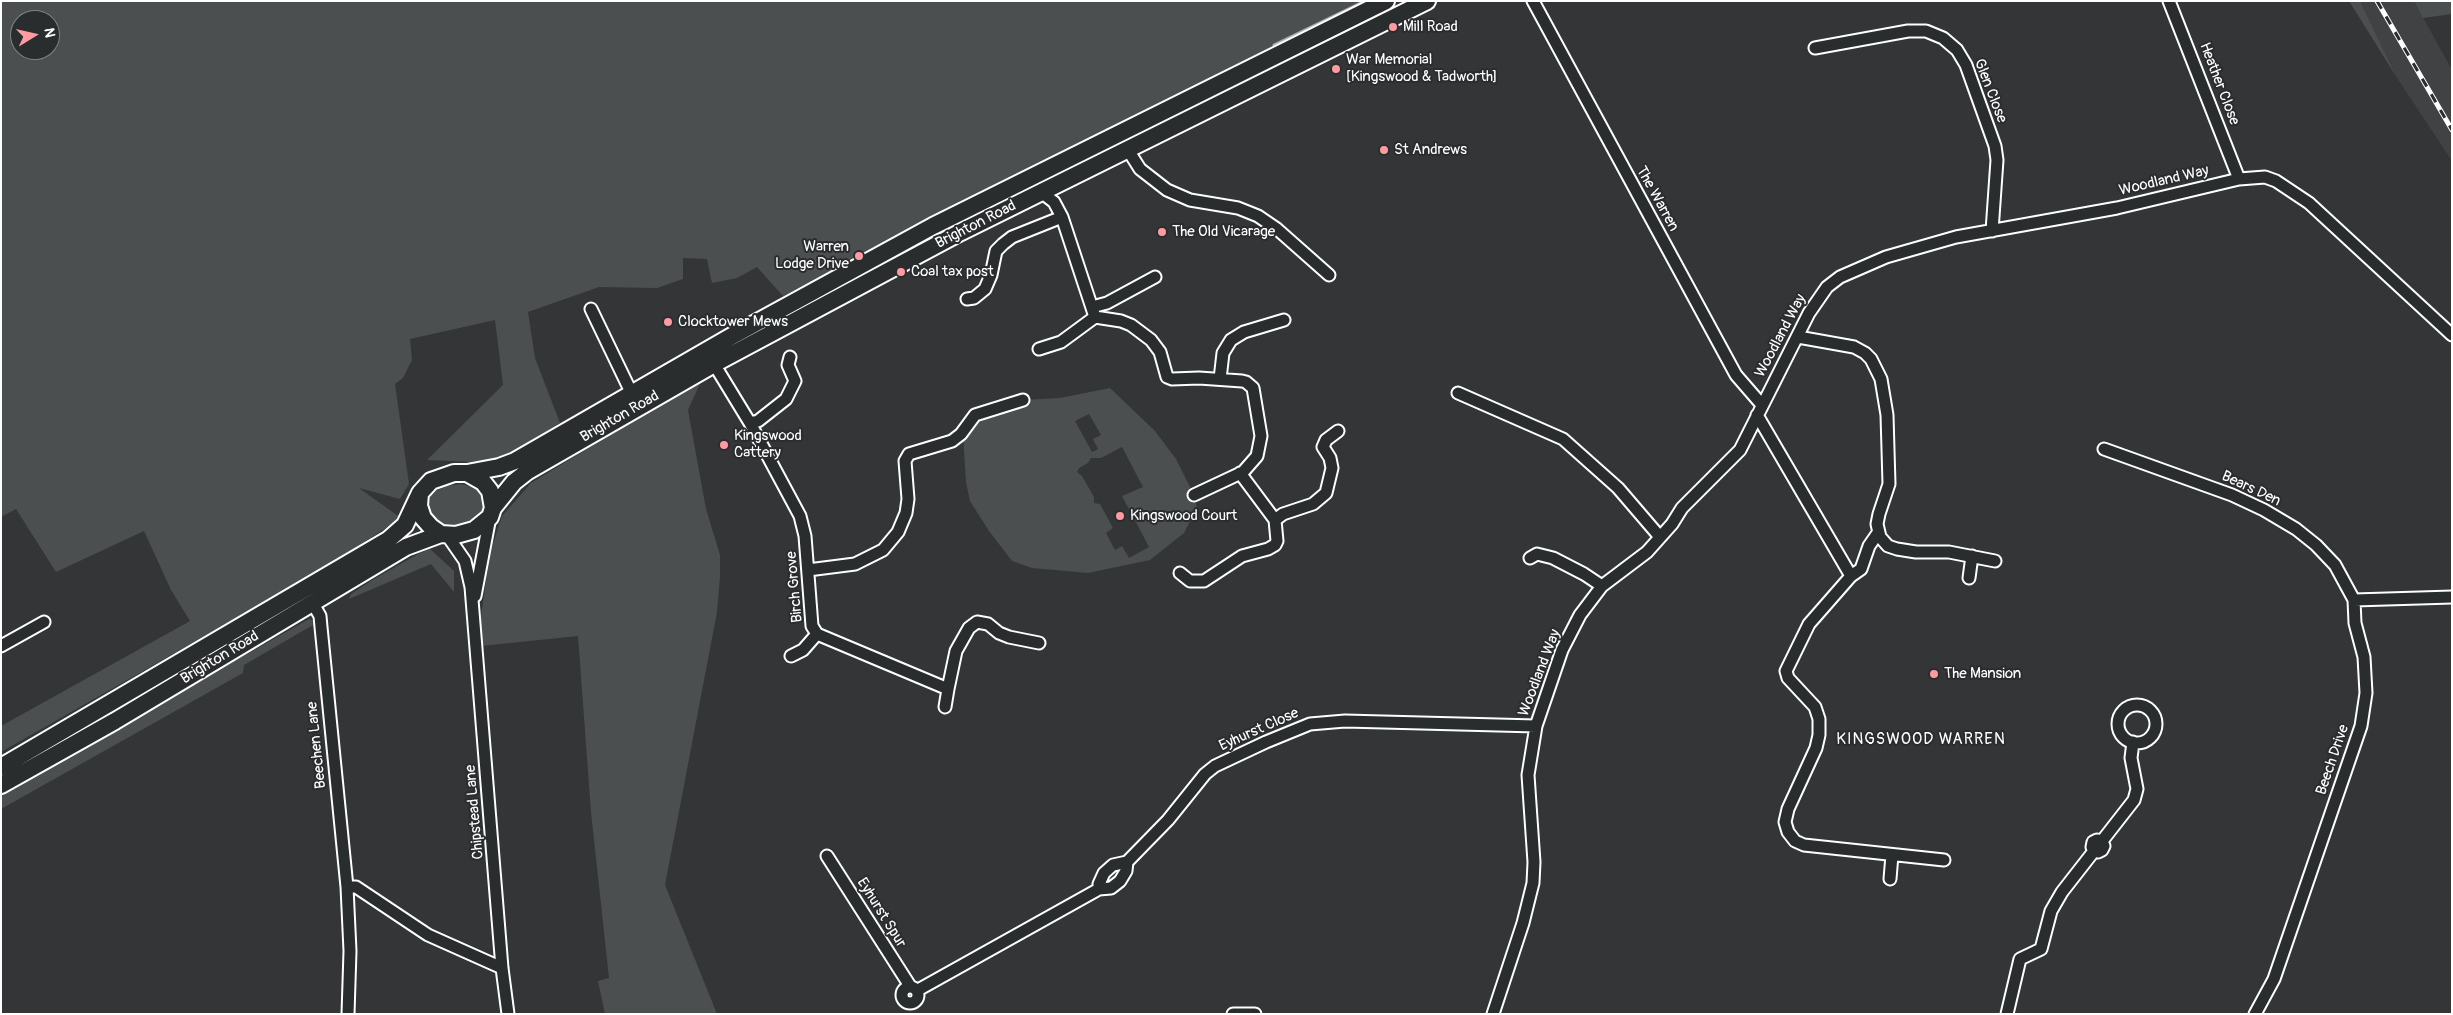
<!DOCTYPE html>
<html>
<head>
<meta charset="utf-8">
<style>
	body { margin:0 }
	#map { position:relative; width:2453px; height:1015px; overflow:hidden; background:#333536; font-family:Pangolin,sans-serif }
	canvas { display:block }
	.frame { position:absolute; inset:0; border:2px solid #fff; pointer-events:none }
	.north { position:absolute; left:10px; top:10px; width:50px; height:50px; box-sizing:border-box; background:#2a2d2e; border:1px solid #7f8182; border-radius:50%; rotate:81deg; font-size:14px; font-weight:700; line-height:20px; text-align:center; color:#fff }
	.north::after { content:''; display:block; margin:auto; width:18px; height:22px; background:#ff9aa2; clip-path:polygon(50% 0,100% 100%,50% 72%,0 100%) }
</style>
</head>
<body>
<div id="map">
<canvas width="2453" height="1015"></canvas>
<div class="frame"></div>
<div class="north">N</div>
</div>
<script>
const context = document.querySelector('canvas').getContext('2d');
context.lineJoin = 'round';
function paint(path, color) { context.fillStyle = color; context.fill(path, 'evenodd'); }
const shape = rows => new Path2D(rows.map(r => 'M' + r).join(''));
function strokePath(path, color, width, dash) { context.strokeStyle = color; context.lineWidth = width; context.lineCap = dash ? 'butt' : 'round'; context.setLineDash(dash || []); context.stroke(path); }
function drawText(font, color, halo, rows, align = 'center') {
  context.font = font + ' Pangolin,sans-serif'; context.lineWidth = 4; context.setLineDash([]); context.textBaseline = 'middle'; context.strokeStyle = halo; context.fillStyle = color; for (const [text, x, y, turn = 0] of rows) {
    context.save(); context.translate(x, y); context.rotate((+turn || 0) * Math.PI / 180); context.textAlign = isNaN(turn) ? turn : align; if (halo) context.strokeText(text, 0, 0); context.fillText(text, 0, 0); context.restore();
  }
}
paint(shape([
	[2360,1,2414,1,2452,70,2452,161,2397,78]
]), '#404243');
paint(shape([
	[1,1,1370,1,1212,78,783,296,757,267,737,278,712,283,707,259,683,258,683,279,657,288,599,287,528,312,535,358,560,423,495,463,427,460,503,385,495,320,410,339,412,360,403,378,395,384,409,484,400,499,359,488,401,518,329,565,1,752,1,726,190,621,171,590,144,531,56,572,16,509,1,517],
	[20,20,50,20,50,50,20,50],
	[2349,1,2360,1,2397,78],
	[2414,1,2452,1,2452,14,2423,18],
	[702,379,688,410,706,509,720,555,720,577,717,612,665,885,717,1014,605,1014,598,981,609,978,591,812,578,636,481,646,481,616,487,574,493,544,502,516,531,483],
	[1110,388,1155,431,1176,459,1194,495,1197,508,1184,533,1150,560,1088,573,1032,568,1012,561,989,531,970,501,966,482,963,435,966,424,1023,400,1060,398],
	[1089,414,1101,435,1093,439,1098,449,1092,452,1075,421],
	[1122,447,1143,487,1122,496,1149,547,1129,558,1122,546,1115,550,1106,533,1113,528,1100,504,1094,503,1094,497,1082,476,1077,472,1079,468,1088,463,1091,458,1101,458],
	[461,484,474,487,481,493,486,501,484,515,471,526,443,529,426,514,427,500,433,492,447,486],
	[430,549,454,571,454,592,431,564,349,599,351,594,374,579,420,553],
	[309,619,312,620,313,625,244,665,243,673,1,809,1,793]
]), '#4c4f50');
strokePath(shape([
	[1274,45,1365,1]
]), '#abacad', 3);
const minor = shape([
	[1533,1,1736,375,1762,405],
	[2169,1,2239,179],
	[1815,48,1908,31,1926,31,1943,38,1957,50,1966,65,1995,146,1997,160,1992,231],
	[1128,150,1140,169,1167,190,1190,200,1238,208,1258,216,1277,229,1329,275],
	[1041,192,1054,202,1062,217,1095,317,1121,321,1131,325,1151,340,1160,352,1167,377,1172,379,1199,378,1242,381,1246,382,1253,388,1261,436,1257,456,1243,472,1194,495],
	[967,299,974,298,985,289,991,275,996,251,1003,244,1012,237,1062,217],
	[1092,307,1107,303,1155,277],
	[591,309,632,394],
	[1798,337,1854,347,1865,353,1871,359,1881,379,1887,415,1889,484,1879,514,1877,524,1880,537,1888,546,1897,549,1916,552,1949,552,1995,561],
	[1039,349,1061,342,1095,317],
	[714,364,750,423,800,516,805,536,812,626,817,634,948,689,956,651,969,628,977,622,988,624,999,633,1009,637,1039,643],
	[1220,379,1223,353,1231,340,1244,332,1284,320],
	[1458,393,1563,439,1618,488,1660,537],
	[1757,415,1851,576],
	[750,423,758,421,786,399,795,381,788,365,790,357],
	[2104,449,2232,495,2264,510,2296,529,2316,545,2335,565,2354,600],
	[1275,520,1283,514,1313,504,1326,493,1332,468,1330,458,1323,447,1326,440,1338,431],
	[1878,533,1869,546,1861,569,1851,576,1809,624,1786,671,1788,678,1815,707,1819,719,1819,735,1816,748,1788,809,1785,822,1788,832,1795,841,1804,845,1944,860],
	[447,535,465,561,471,587,502,968,508,1014],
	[1530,558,1537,554,1553,558,1584,574,1602,586],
	[808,570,855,564,883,550,898,532,906,513,908,499,905,461,909,454,952,441,961,434,975,415,1023,400],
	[1180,573,1190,581,1204,581,1242,556,1268,549,1275,545,1277,541,1275,520,1240,473],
	[1969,578,1972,556],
	[475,596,490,517],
	[312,602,320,616,321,627,347,887,350,951,348,1014],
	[1,646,44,622],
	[791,656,803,650,817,634],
	'2118 724a19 19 0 1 1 38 0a19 19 0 1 1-38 0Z',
	[945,707,948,689],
	[2102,841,2097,840,2093,842,2092,847,2094,851,2098,852,2102,850,2104,846,2102,841,2134,800,2137,789,2131,758,2133,742],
	[827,856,910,986],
	[1127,862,1113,865,1104,873,1099,884,1099,889,1111,888,1120,881,1126,871,1127,862,1168,820,1205,774,1215,766,1266,742,1310,724,1345,721,1536,726],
	[1890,879,1892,855],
	[347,887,356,887,428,935,502,968],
	'902 995a8 8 0 1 1 16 0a8 8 0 1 1-16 0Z',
	[918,990,1099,889],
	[1233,1014,1255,1014],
	[1493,1014,1523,923,1533,883,1534,862,1528,775,1536,726,1562,650,1580,615,1602,586,1647,552,1672,524,1682,508,1740,450,1809,313,1827,287,1840,277,1886,257,1956,237,2117,208,2239,179,2265,177,2276,181,2309,203,2452,335],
	[2007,1014,2020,959,2041,949,2051,911,2062,892,2094,851],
	[2255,1014,2274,979,2361,726,2366,693,2364,657,2355,623,2354,600,2452,597]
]);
const highway = shape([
	[454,473,467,473,483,482,490,491,493,508,490,517,474,530,456,535,441,534,431,527,423,518,419,506,420,493,431,481,454,473],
	[467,473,499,467,515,461,732,336,933,226,1386,1],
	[493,508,514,482,528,471,714,364,961,232,1427,1],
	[1,767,388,540,405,525,420,493],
	[1,785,115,721,406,547,441,534]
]);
strokePath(minor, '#fff', 15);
strokePath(highway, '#fff', 20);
strokePath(minor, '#2a2d2e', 11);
strokePath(highway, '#2a2d2e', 16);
const rail = shape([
	[2377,1,2452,130]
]);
strokePath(rail, '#fff', 5);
strokePath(rail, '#2a2d2e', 3, [9]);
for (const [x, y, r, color] of [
	[1393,27,5,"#ff9aa2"],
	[1336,69,5,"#ff9aa2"],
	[1384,150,5,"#ff9aa2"],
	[1162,232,5,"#ff9aa2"],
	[859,256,5,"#ff9aa2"],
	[901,272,5,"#ff9aa2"],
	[668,322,5,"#ff9aa2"],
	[724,445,5,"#ff9aa2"],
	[1120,516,5,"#ff9aa2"],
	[1934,674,5,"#ff9aa2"]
]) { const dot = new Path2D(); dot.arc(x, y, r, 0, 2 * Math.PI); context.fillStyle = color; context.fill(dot); strokePath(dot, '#2a2d2e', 2); }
drawText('15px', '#fff', '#2a2d2e', [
	["Mill Road",1403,27],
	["War Memorial",1346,60],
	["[Kingswood & Tadworth]",1346,77],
	["St Andrews",1394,150],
	["The Old Vicarage",1172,232],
	["Warren",849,247,"right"],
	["Lodge Drive",849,264,"right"],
	["Coal tax post",911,272],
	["Clocktower Mews",678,322],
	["Kingswood",734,436],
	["Cattery",734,453],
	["Kingswood Court",1130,516],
	["The Mansion",1944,674]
], 'left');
drawText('15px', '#fff', '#2a2d2e', [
	["Heather Close",2219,84,69],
	["Glen Close",1990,91,69],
	["Woodland Way",2164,181,-13],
	["The Warren",1657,199,61],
	["Brighton Road",976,225,-27],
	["Woodland Way",1781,336,-62],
	["Brighton Road",620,417,-30],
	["Bears Den",2251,489,25],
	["Birch Grove",795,587,-95],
	["Brighton Road",220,658,-31],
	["Woodland Way",1540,673,-69],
	["Eyhurst Close",1259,730,-24],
	["Beechen Lane",317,745,-96],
	["Beech Drive",2333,760,-71],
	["Chipstead Lane",475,812,-95],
	["Eyhurst Spur",881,913,58]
]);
context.letterSpacing = '1px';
drawText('16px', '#fff', '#2a2d2e', [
	["KINGSWOOD WARREN",1921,740]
]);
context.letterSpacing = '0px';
</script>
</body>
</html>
